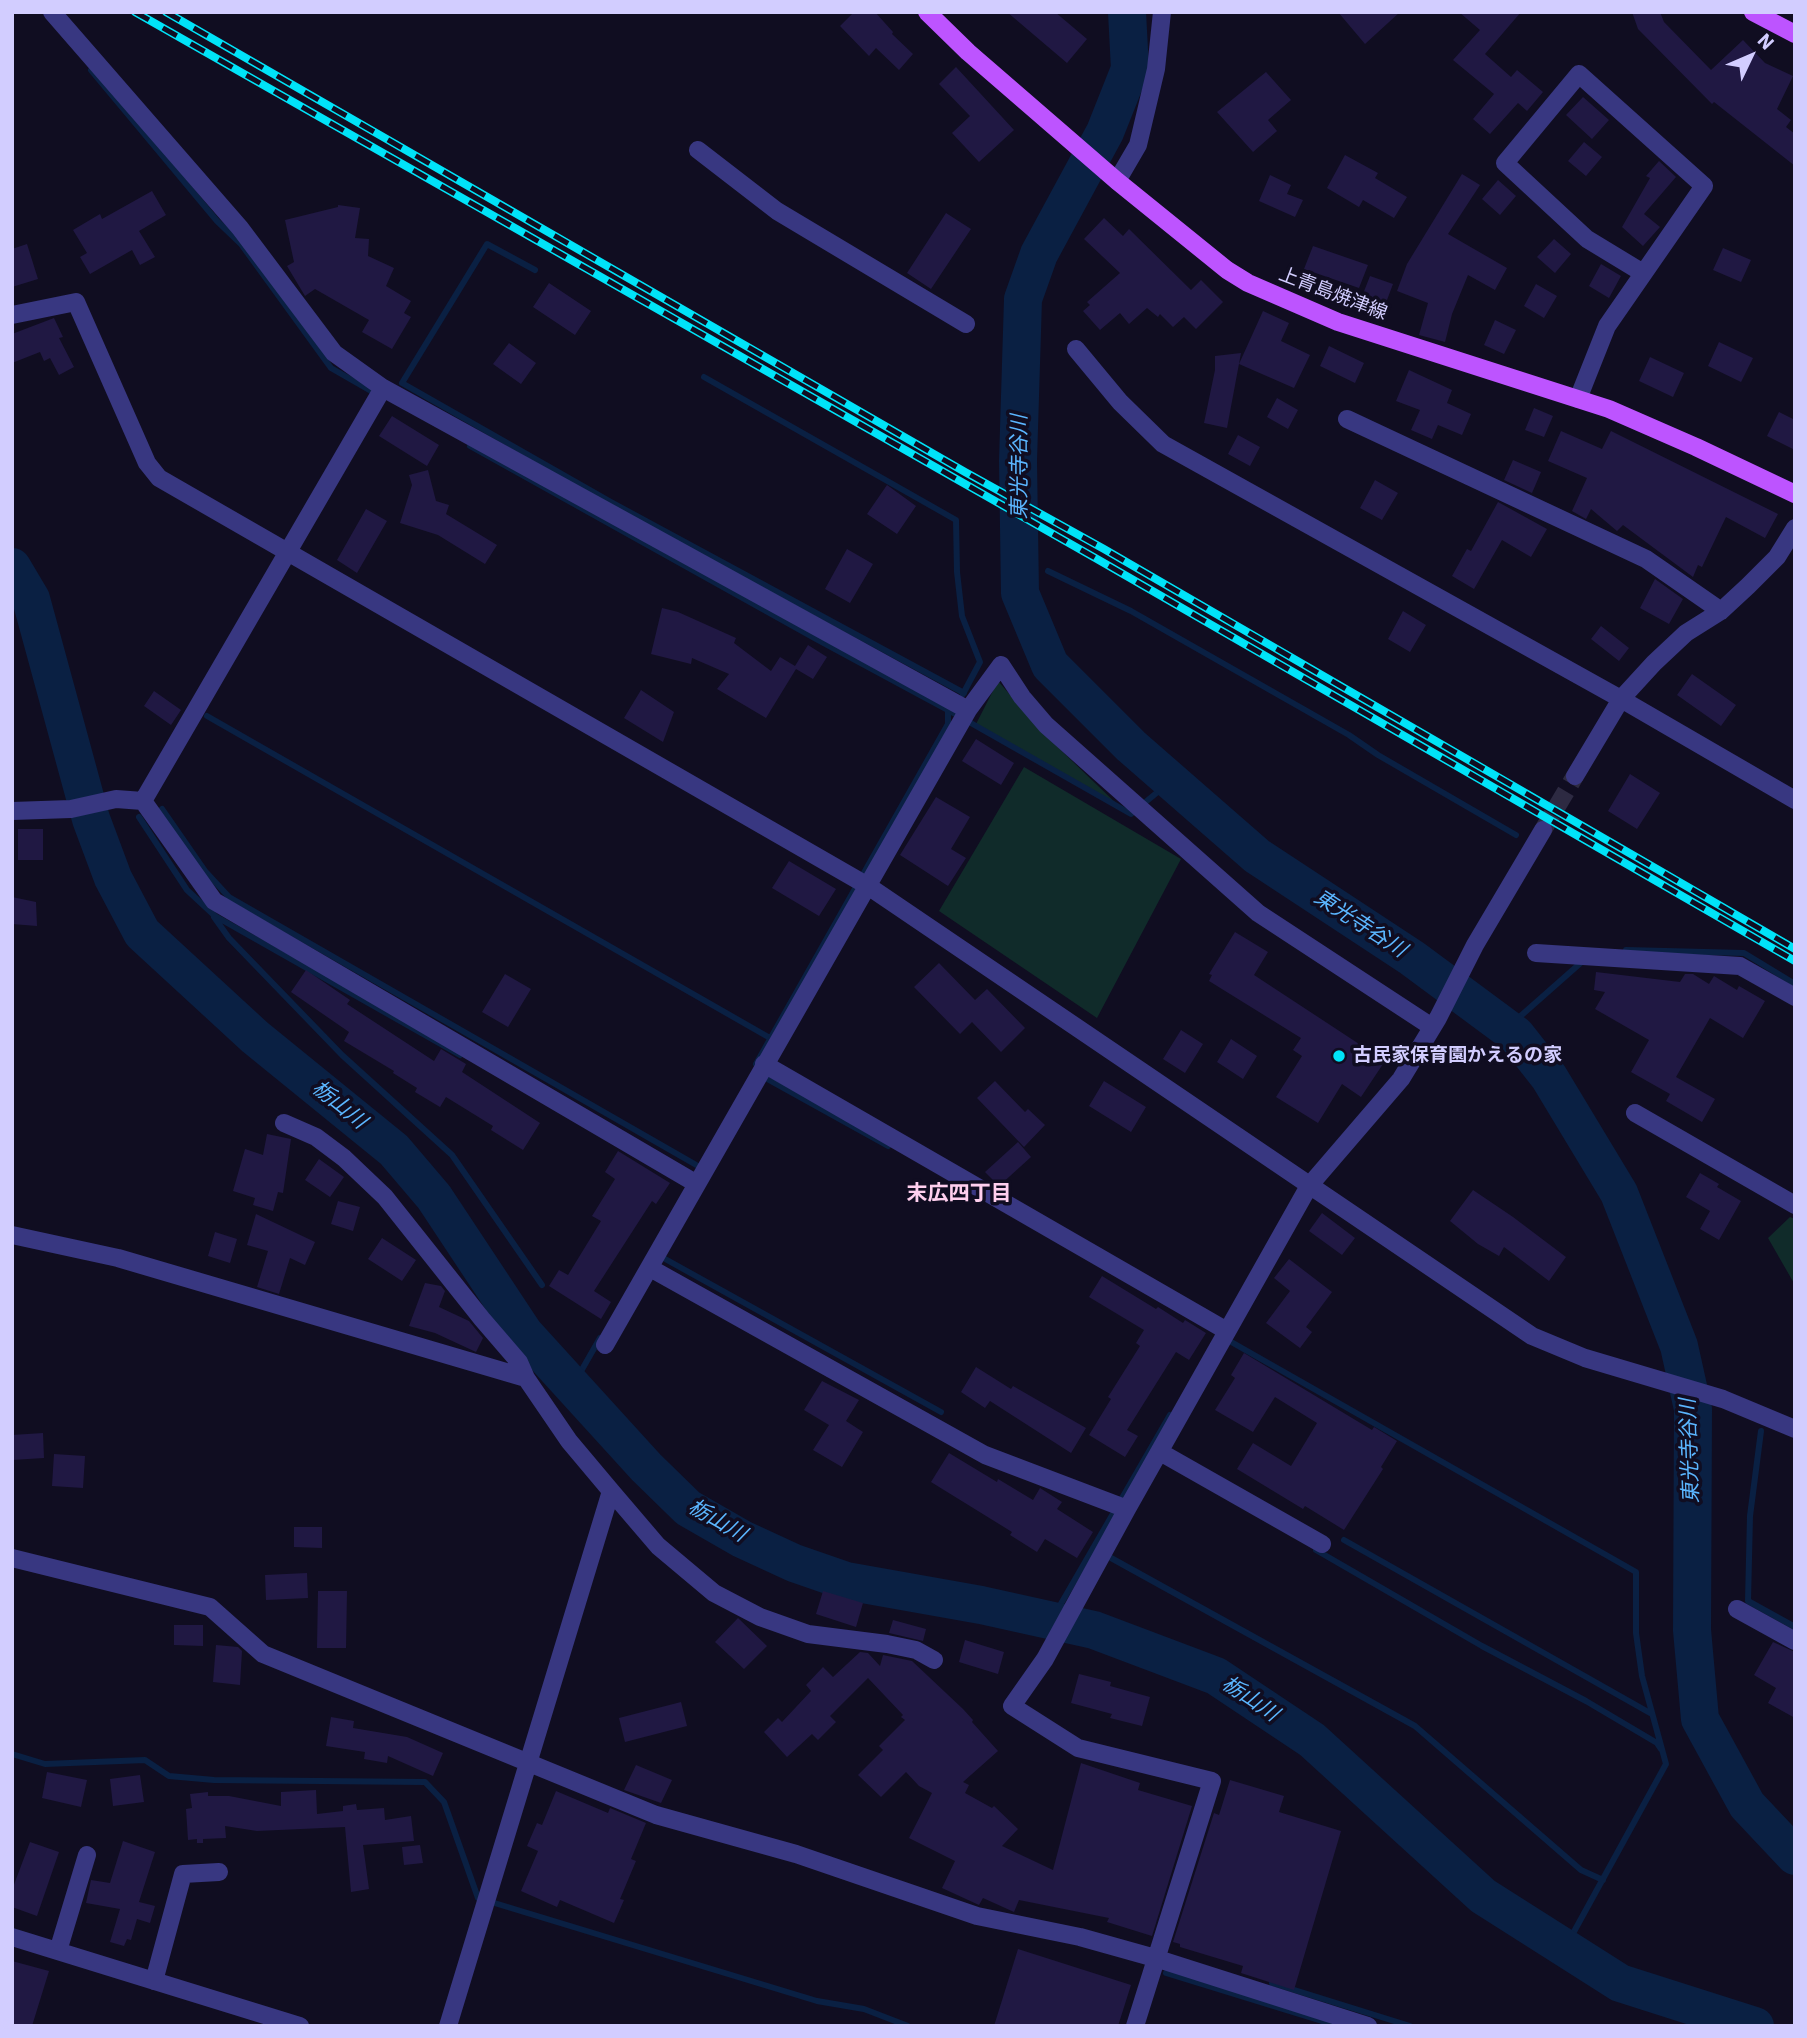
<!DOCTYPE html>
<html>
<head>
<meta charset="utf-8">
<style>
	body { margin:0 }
	#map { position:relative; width:1807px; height:2038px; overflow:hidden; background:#100d21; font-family:"IBM Plex Sans",sans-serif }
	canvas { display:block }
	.frame { position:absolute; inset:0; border:14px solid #d2cdff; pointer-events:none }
	.north { position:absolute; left:1716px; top:21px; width:70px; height:70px; -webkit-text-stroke:5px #100d21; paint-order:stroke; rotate:46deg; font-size:19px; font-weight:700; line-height:28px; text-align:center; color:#d2cdff }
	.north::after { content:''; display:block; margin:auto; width:24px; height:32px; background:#d2cdff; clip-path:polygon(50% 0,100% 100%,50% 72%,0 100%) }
</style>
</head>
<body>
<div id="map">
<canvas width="1807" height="2038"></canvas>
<div class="frame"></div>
<div class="north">N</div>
</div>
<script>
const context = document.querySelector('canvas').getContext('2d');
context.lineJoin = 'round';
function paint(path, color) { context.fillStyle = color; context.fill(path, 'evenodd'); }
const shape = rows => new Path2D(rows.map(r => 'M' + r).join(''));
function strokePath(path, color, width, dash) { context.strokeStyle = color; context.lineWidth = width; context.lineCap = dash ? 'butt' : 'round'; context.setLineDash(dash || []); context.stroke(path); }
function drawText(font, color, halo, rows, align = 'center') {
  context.font = font + ' "IBM Plex Sans","Noto Sans JP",sans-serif'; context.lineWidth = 7; context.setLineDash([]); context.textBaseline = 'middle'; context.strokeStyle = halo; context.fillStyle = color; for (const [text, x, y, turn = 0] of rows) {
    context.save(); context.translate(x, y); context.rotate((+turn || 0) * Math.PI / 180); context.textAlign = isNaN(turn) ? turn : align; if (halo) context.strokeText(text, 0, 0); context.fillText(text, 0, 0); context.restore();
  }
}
paint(shape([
	[998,681,1043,733,1121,808,975,726],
	[1024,767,1181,859,1097,1018,939,911],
	[1790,1217,1795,1219,1795,1285,1768,1238]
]), '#102b2a');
strokePath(shape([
	[91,70,217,221,241,244,331,368,378,395],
	[535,270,487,244,402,383,611,502,964,693],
	[704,377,956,520,957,572,962,616,980,662,963,694],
	[470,446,816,639,948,710,1131,814,1171,781],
	[1048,571,1131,611,1349,735,1378,755,1516,835],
	[207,716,770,1038],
	[162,809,205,871,229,897,698,1166],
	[139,817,187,890,215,916,460,1055],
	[214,917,229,938,342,1055,452,1155,542,1285],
	[1626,950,1744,953,1795,984],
	[1507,1028,1584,960],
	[756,1064,948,724,948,710],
	[760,1075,888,1146],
	[658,1255,941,1412],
	[1226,1339,1636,1572,1636,1633,1642,1676,1666,1764,1565,1948],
	[572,1387,600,1338],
	[1761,1431,1750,1516,1748,1601,1795,1627],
	[1344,1540,1650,1713],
	[1093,1548,1415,1726,1581,1870,1603,1880],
	[1316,1550,1482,1646,1586,1701,1657,1743,1661,1749],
	[1051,1621,1170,1415],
	[12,1754,45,1764,145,1760,169,1776,214,1780,425,1782,444,1802,478,1898,817,2001,864,2009,908,2026],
	[1166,1973,1338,2026],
	[1272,1983,1410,2026]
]), '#0a2043', 6);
strokePath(shape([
	[1127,12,1130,69,1105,132,1039,254,1023,299,1018,461,1020,593,1050,665,1131,746,1257,856,1412,958,1516,1035,1549,1077,1619,1193,1679,1346,1693,1409,1692,1630,1700,1719,1747,1805,1795,1856],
	[12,567,31,599,91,819,113,878,142,933,255,1037,394,1150,434,1197,524,1333,646,1467,688,1508,742,1539,794,1563,846,1581,981,1605,1094,1630,1216,1676,1312,1740,1483,1896,1620,1983,1755,2026]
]), '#0a2043', 38);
paint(shape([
	[854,12,875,12,893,32,892,34,913,54,899,70,876,48,869,56,840,26],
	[1007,12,1055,12,1087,39,1067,63],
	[1338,12,1400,12,1365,44],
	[1459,12,1521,12,1485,54,1511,77,1517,70,1543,92,1527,111,1518,103,1490,134,1473,119,1494,94,1453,60,1480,30],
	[1632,12,1660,12,1664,22,1711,70,1743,40,1765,63,1793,76,1777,109,1791,120,1786,127,1795,134,1795,166,1714,102,1712,104,1638,29],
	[956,67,1014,130,979,162,952,133,970,116,939,84],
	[1266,72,1291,100,1268,120,1277,131,1253,152,1217,112],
	[1583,97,1609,120,1592,139,1566,115],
	[1584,142,1602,157,1586,176,1568,161],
	[1345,155,1378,173,1375,178,1407,197,1394,218,1363,200,1359,207,1327,188],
	[1659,161,1676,177,1644,214,1660,227,1643,246,1622,227,1650,178,1646,176],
	[1462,174,1480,185,1448,234,1507,268,1495,290,1468,275,1452,314,1445,342,1419,335,1428,303,1397,291,1407,264],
	[1270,175,1291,185,1287,194,1303,200,1295,217,1259,201],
	[1498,180,1516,196,1500,215,1482,199],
	[152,191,166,215,139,231,155,257,140,265,132,250,90,274,80,257,87,253,73,230,100,214,102,219],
	[338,205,360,208,355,238,369,239,368,256,394,268,386,286,411,301,404,313,411,317,392,349,362,332,369,320,315,289,305,296,287,266,294,262,285,220,338,207],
	[946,213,971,229,931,289,907,273],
	[1104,218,1123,236,1129,229,1191,290,1201,280,1223,302,1196,329,1184,317,1173,327,1160,314,1158,317,1147,308,1129,324,1120,313,1100,330,1083,311,1090,305,1087,302,1120,273,1084,239],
	[1554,239,1571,254,1555,273,1537,257],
	[27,244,38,279,12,287,12,249],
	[1313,246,1368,265,1359,288,1304,269],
	[1723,248,1751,260,1741,282,1713,270],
	[1601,264,1621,276,1609,298,1589,286],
	[1370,276,1393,284,1384,308,1361,299],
	[549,283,591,311,575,335,533,307],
	[1536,284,1557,296,1544,318,1524,306],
	[1263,311,1289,323,1281,341,1310,355,1294,388,1239,364],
	[54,318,63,337,59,338,74,367,59,375,50,358,44,361,40,352,12,363,12,334],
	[1495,320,1516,330,1504,354,1484,345],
	[1719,342,1753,358,1741,382,1708,366],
	[509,343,536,363,521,384,493,364],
	[1329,346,1364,363,1355,383,1320,366],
	[1241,353,1227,428,1204,423,1215,370,1215,356],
	[1650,357,1684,373,1673,397,1639,381],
	[1409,370,1452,390,1447,403,1471,414,1462,435,1438,425,1432,439,1411,430,1420,410,1396,401],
	[1277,398,1298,410,1288,429,1267,417],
	[1534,408,1553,416,1544,437,1525,430],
	[1779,412,1795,420,1795,450,1767,436],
	[392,416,439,445,427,466,379,436],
	[1561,431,1602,449,1611,431,1778,514,1765,538,1726,517,1702,567,1698,565,1693,577,1623,525,1617,531,1591,509,1586,519,1572,511,1587,478,1548,461],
	[1238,435,1260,447,1250,466,1228,454],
	[1513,460,1541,472,1532,493,1504,480],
	[428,470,436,501,449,505,446,514,497,545,485,564,438,535,400,523,412,485,409,475],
	[1375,480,1398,493,1382,520,1360,508],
	[887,485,916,506,897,534,867,514],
	[1498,502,1547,529,1531,557,1502,540,1474,589,1452,576,1467,549,1471,551],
	[366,509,387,521,357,573,337,560],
	[847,549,873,564,850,603,825,589],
	[1655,579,1683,599,1669,624,1640,608],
	[662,608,678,612,736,638,734,643,771,671,780,657,795,666,808,645,827,657,813,679,796,669,766,718,717,689,729,674,692,658,691,664,651,654],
	[1403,611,1426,625,1410,652,1388,639],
	[1601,626,1629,648,1619,661,1591,639],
	[1692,674,1736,705,1721,726,1677,695],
	[641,690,674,712,663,742,624,718],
	[154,691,181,710,171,725,144,706],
	[976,739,1014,763,1001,785,962,761],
	[1630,774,1660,793,1637,829,1608,811],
	[936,797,970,817,951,849,966,858,948,886,900,855],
	[18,829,43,829,43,860,18,860],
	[789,861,836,889,819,916,772,888],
	[12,897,36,902,37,926,12,924],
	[1235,932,1268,952,1254,975,1385,1061,1361,1097,1342,1084,1318,1123,1276,1097,1302,1056,1293,1050,1301,1038,1209,981,1212,975,1209,974],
	[939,963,975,1000,987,989,1025,1028,1001,1052,972,1022,960,1034,914,987],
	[306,970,350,1000,347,1004,434,1061,441,1049,466,1064,462,1072,540,1123,523,1150,491,1130,493,1126,446,1097,440,1107,415,1092,417,1088,393,1073,394,1071,344,1041,349,1032,291,992],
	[1596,972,1680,982,1685,974,1693,974,1709,984,1714,976,1737,990,1739,986,1765,1001,1743,1038,1710,1018,1676,1077,1715,1099,1702,1122,1666,1101,1670,1094,1631,1072,1649,1040,1595,1009,1605,992,1594,990],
	[505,974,531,989,508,1027,482,1012],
	[1181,1030,1203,1044,1185,1073,1163,1059],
	[1231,1039,1257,1056,1243,1079,1217,1062],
	[995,1081,1025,1112,1028,1109,1045,1125,1024,1147,977,1098],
	[1104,1081,1146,1107,1131,1132,1089,1106],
	[267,1134,291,1139,283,1193,278,1192,273,1211,253,1205,255,1198,233,1191,245,1149,263,1155],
	[1018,1142,1031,1157,999,1186,985,1172],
	[618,1151,670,1183,656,1204,652,1201,594,1291,611,1302,601,1319,549,1286,559,1270,568,1275,601,1221,592,1216,615,1179,605,1172],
	[319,1159,344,1177,330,1197,305,1180],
	[1700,1173,1719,1184,1717,1187,1741,1201,1719,1240,1700,1229,1710,1211,1686,1197],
	[1473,1190,1513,1217,1566,1257,1549,1281,1504,1247,1499,1256,1478,1244,1450,1221],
	[338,1201,360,1207,353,1231,331,1224],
	[1322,1213,1355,1238,1342,1255,1309,1231],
	[256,1214,315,1242,305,1265,290,1258,279,1294,257,1287,268,1251,247,1245],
	[215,1232,237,1239,230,1263,208,1256],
	[382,1238,416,1260,402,1281,368,1259],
	[1289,1259,1332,1292,1306,1327,1312,1332,1300,1348,1266,1323,1290,1291,1274,1278],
	[1102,1276,1156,1309,1158,1307,1183,1323,1185,1320,1206,1333,1189,1360,1176,1352,1127,1430,1138,1436,1125,1457,1089,1435,1111,1399,1108,1397,1140,1346,1136,1343,1144,1330,1089,1297],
	[425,1283,441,1286,445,1291,439,1307,469,1321,483,1338,476,1352,435,1333,409,1326],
	[1244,1353,1372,1430,1374,1427,1397,1441,1381,1467,1383,1469,1344,1530,1305,1506,1303,1509,1237,1469,1253,1443,1291,1466,1317,1423,1275,1397,1253,1432,1215,1410,1235,1378,1231,1375],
	[976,1367,1011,1389,1013,1386,1086,1428,1071,1453,990,1401,985,1408,961,1392],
	[822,1381,859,1400,846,1421,863,1432,842,1467,813,1450,829,1425,804,1410],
	[43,1433,44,1458,12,1460,12,1435],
	[949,1453,997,1482,998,1479,1033,1500,1040,1488,1062,1502,1057,1509,1093,1532,1077,1558,1045,1539,1037,1552,1010,1535,1012,1532,931,1482],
	[54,1454,85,1456,83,1488,52,1486],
	[294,1527,322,1527,322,1548,294,1547],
	[307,1573,308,1598,266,1600,265,1575],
	[318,1591,347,1591,346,1648,317,1648],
	[823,1591,863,1603,856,1627,816,1614],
	[738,1618,767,1646,744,1669,715,1642],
	[893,1620,926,1629,923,1641,889,1633],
	[174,1625,203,1625,203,1646,174,1645],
	[965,1640,1004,1652,998,1674,959,1662],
	[1773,1642,1795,1652,1795,1718,1768,1703,1776,1688,1754,1675],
	[216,1645,238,1647,242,1651,240,1685,213,1682],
	[860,1652,868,1653,880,1666,883,1655,912,1661,963,1709,973,1720,972,1722,998,1751,963,1782,969,1785,965,1793,992,1808,994,1806,1018,1829,1002,1846,1053,1870,1081,1763,1140,1783,1138,1790,1192,1806,1152,1936,1107,1922,1109,1918,1019,1900,1014,1912,983,1898,979,1905,942,1888,955,1861,909,1838,932,1793,919,1786,906,1772,881,1797,858,1775,883,1750,879,1746,905,1720,901,1717,903,1715,868,1678,830,1716,836,1722,818,1740,812,1734,787,1757,764,1732,778,1718,782,1722,811,1691,806,1685,823,1667,833,1677],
	[1079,1674,1111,1682,1110,1686,1150,1697,1142,1726,1110,1718,1112,1714,1071,1703],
	[681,1702,687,1726,625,1742,619,1718],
	[331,1717,354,1721,353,1728,407,1737,443,1753,433,1776,388,1756,387,1763,364,1759,365,1752,326,1746],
	[636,1765,672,1780,661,1803,624,1790],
	[47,1772,87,1780,81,1807,42,1798],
	[140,1775,144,1802,113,1806,110,1779],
	[1230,1780,1284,1796,1279,1812,1341,1831,1294,1990,1241,1973,1243,1966,1180,1947,1180,1944,1173,1942,1214,1813,1219,1815],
	[316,1790,317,1814,343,1811,343,1806,356,1804,357,1810,384,1808,385,1820,411,1816,414,1841,363,1845,369,1889,351,1892,345,1827,257,1831,225,1826,226,1838,203,1839,203,1843,197,1843,197,1839,188,1840,186,1809,192,1808,190,1794,208,1792,208,1796,229,1796,281,1806,281,1792],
	[556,1791,608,1813,610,1808,646,1823,631,1859,636,1861,620,1899,624,1900,614,1923,560,1900,557,1907,521,1891,538,1851,527,1846,537,1823,542,1825],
	[123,1841,155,1852,139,1902,155,1906,150,1923,137,1919,131,1940,127,1939,124,1946,110,1942,120,1909,86,1903,91,1880,110,1883],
	[30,1842,59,1852,37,1916,12,1907,12,1890],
	[420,1845,423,1863,404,1865,402,1847],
	[1018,1949,1131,1985,1118,2026,994,2026],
	[12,1961,49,1971,32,2026,12,2026]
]), '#201843');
strokePath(shape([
	[1543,830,1575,776]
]), '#2d2a42', 18, [18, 9]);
strokePath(shape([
	[52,12,240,228,334,353,383,388,968,710],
	[698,150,777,211,966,324],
	[1117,181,1138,145,1156,69,1162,12],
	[12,315,76,302,147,463,159,478,868,886,1532,1336,1585,1358,1723,1399,1795,1429],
	[1076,349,1120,402,1163,444,1621,699,1795,800],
	[1578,399,1607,326,1704,186,1579,74,1505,163,1587,239,1643,273],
	[1347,419,1646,559,1721,611],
	[1575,776,1621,699,1654,663,1686,633,1721,611,1748,586,1777,557,1795,528],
	[143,801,214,901,697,1184],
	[143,801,383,388],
	[12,811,71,809,116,799,143,801],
	[1536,953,1740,966,1795,997],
	[764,1064,1227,1331],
	[1635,1113,1795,1205],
	[284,1123,316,1137,344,1158,385,1197,482,1319,519,1362,526,1378,569,1441,611,1491,658,1546,714,1593,760,1617,808,1634,887,1644,916,1650,934,1660],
	[12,1235,118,1258,526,1378],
	[650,1268,985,1455,1127,1509],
	[605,1345,968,710,1001,665,1022,697,1046,725,1258,913,1432,1027],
	[1160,1452,1322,1544],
	[12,1558,210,1607,263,1654,656,1815,796,1854,977,1916,1080,1937,1155,1958,1368,2026],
	[1737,1609,1795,1641],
	[12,1937,300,2026],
	[58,1951,87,1855],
	[154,1981,183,1874,219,1872],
	[448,2026,611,1491],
	[1135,2026,1212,1781,1078,1748,1012,1706,1045,1659,1127,1509,1309,1186,1401,1079,1438,1018,1475,945,1543,830]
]), '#383781', 18);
strokePath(shape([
	[927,12,968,52,1117,181,1227,270,1248,283,1338,322,1609,409,1696,447,1795,494],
	[1753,12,1795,34]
]), '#bd54ff', 18);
const rail = shape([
	[135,12,1097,559,1795,961],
	[166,12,965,472,1104,549,1795,949]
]);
strokePath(rail, '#00e3f8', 8);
strokePath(rail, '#100d21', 5, [16]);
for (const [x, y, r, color] of [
	[1339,1056,7,"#00e3f8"]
]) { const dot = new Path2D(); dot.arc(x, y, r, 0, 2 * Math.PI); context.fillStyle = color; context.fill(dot); strokePath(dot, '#100d21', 2.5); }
drawText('19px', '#d2cdff', '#100d21', [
	["上青島焼津線",1333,294,21]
]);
drawText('bold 19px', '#d2cdff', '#100d21', [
	["古民家保育園かえるの家",1353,1056]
], 'left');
drawText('italic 21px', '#5bb6ff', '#100d21', [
	["東光寺谷川",1020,467,-90],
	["東光寺谷川",1360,924,33],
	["栃山川",339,1105,39],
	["東光寺谷川",1690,1451,-92],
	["栃山川",717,1521,30],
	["栃山川",1250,1699,34]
]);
drawText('bold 21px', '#ffcfee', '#100d21', [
	["末広四丁目",959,1194]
]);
</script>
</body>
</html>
